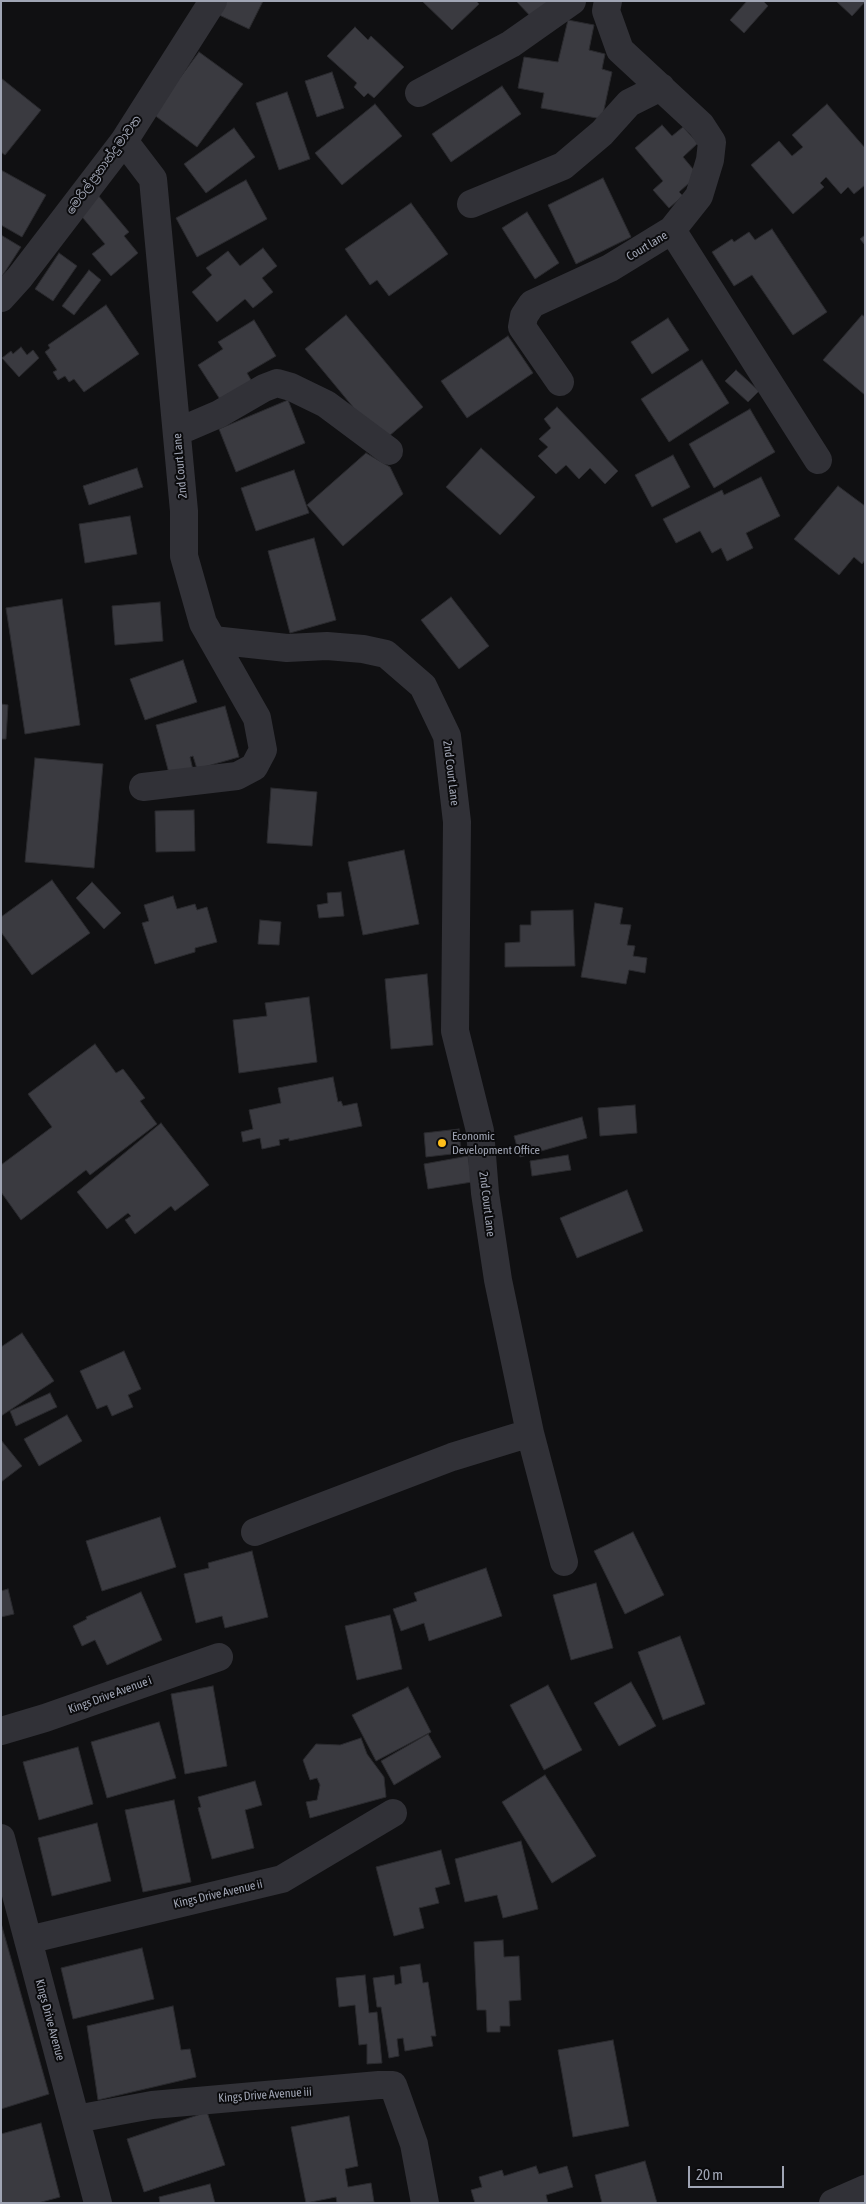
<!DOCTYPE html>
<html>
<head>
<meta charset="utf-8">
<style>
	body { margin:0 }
	#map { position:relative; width:866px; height:2204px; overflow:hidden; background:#101012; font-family:"Asap Condensed",sans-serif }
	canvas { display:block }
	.frame { position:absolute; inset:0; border:2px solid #a0a5b4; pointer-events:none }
	.scale { position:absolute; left:688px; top:2166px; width:96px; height:22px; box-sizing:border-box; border:2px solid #a0a5b4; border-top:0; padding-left:6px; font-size:15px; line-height:18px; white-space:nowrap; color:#a0a5b4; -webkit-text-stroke:4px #0b0b0d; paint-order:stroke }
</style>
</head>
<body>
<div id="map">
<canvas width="866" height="2204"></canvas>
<div class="frame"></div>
<div class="scale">20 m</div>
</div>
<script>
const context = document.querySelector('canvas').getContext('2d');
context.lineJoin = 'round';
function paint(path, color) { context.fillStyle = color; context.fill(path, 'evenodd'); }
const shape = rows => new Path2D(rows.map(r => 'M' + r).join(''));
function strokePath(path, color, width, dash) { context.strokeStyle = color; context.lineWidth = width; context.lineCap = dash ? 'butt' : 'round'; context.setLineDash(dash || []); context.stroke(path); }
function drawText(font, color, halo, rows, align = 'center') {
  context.font = font + ' "Asap Condensed","Noto Sans Sinhala",sans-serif'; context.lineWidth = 4; context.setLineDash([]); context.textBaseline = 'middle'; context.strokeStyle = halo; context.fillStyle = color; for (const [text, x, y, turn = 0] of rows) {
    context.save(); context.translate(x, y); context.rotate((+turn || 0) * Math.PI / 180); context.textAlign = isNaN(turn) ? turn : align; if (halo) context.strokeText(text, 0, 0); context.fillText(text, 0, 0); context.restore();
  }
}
const building = shape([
	[221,1,263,1,249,29,215,13,221,1],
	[422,1,476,1,479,4,452,30,422,1],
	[516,1,553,1,534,20,516,1],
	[747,1,763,1,768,6,744,33,730,20,747,1],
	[836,1,865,1,865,2,852,16,836,1],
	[568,20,594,25,589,50,605,54,602,69,612,72,602,119,541,108,544,93,518,88,524,57,558,62,568,20],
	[355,27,368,40,371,36,404,67,374,98,368,93,364,97,354,87,357,83,327,56,355,27],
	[199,52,243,84,197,147,153,114,199,52],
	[332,72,344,108,317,117,305,81,332,72],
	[1,78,41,110,5,155,1,152,1,78],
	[502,86,521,114,451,162,432,134,502,86],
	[287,92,310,159,279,170,256,103,287,92],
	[375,104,402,136,342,185,315,153,375,104],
	[827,104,865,148,865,185,854,194,848,187,841,194,826,177,820,183,824,187,793,214,751,165,779,141,792,156,803,147,792,135,827,104],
	[662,125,672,136,683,127,698,143,683,157,698,175,679,192,683,196,669,208,653,190,663,181,635,148,662,125],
	[234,128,255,157,206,193,184,164,234,128],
	[1,170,46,195,22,237,1,225,1,170],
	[603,178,631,237,576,264,548,205,603,178],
	[246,180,267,219,197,257,176,218,246,180],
	[97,194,129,232,124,236,138,253,111,276,92,254,105,244,77,211,97,194],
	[411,203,448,254,389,296,377,280,370,285,345,249,411,203],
	[527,212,559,263,535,279,502,228,527,212],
	[772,229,827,312,793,335,752,275,734,286,712,252,732,239,734,242,749,232,755,240,772,229],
	[1,235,21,247,1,278,1,235],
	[865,235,865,245,860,239,865,235],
	[263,248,277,266,262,278,273,292,253,308,245,299,217,322,192,292,212,275,206,268,228,251,240,266,263,248],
	[59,253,77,266,53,301,35,289,59,253],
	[89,270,101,280,74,315,62,306,89,270],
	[106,305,139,354,84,392,74,379,69,382,65,376,58,380,53,372,57,370,45,352,50,348,48,345,106,305],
	[346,315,423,407,382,442,305,349,346,315],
	[862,315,865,317,865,395,823,360,862,315],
	[668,318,689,350,652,374,631,342,668,318],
	[254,320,276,356,247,373,254,385,223,404,198,365,223,349,218,342,254,320],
	[508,336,533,373,467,418,441,381,508,336],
	[21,347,27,355,33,350,39,358,19,377,2,358,11,351,13,354,21,347],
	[702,360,729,403,669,442,641,399,702,360],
	[736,370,759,391,748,402,725,381,736,370],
	[288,400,305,443,236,472,219,429,288,400],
	[557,407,618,471,605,484,590,468,579,479,566,465,556,474,538,456,548,447,539,439,551,428,544,419,557,407],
	[750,409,775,452,714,488,689,444,750,409],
	[481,448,535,497,500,535,446,487,481,448],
	[366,453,390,467,403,494,343,546,307,505,366,453],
	[673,455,690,487,652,507,635,475,673,455],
	[137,468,143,487,89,505,83,486,137,468],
	[294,470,309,513,256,531,241,488,294,470],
	[761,477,780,516,746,533,753,548,727,561,721,548,712,553,700,531,676,543,663,519,722,490,724,495,761,477],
	[838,486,865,506,865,560,862,564,854,557,839,575,794,539,838,486],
	[130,516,137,554,85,563,79,524,130,516],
	[314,538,336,620,290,633,268,551,314,538],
	[451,597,489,646,459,669,421,620,451,597],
	[62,599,80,725,25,734,6,608,62,599],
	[160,602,163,641,115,645,112,606,160,602],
	[183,660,197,702,145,720,130,679,183,660],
	[1,704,8,705,6,739,1,739,1,704],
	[225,706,239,757,197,769,193,756,190,757,193,770,170,777,156,725,225,706],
	[35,758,103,764,94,868,25,862,35,758],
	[271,788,317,792,312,846,267,843,271,788],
	[194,810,195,851,156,852,155,811,194,810],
	[404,850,419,924,363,935,348,862,404,850],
	[52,880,90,933,32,975,1,932,1,917,52,880],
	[92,882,121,913,104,929,76,898,92,882],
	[341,892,344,916,319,918,317,905,328,903,327,893,341,892],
	[173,896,177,909,195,904,197,910,207,907,217,942,195,948,195,952,155,964,142,923,149,921,144,905,173,896],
	[595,903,623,908,620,924,631,925,627,945,635,946,633,956,647,958,645,973,629,970,626,984,581,977,595,903],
	[573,910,575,966,505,967,505,943,520,942,520,925,531,925,531,911,573,910],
	[260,920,281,922,279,945,258,944,260,920],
	[427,974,433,1045,391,1049,385,979,427,974],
	[309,997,317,1062,239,1073,233,1020,267,1016,265,1003,309,997],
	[95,1044,116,1073,123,1069,145,1098,140,1101,157,1124,90,1175,86,1170,21,1220,1,1192,1,1165,52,1127,28,1094,95,1044],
	[333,1077,338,1102,341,1101,343,1106,357,1103,362,1126,289,1141,289,1138,279,1140,280,1145,262,1149,260,1138,243,1142,241,1132,253,1129,249,1110,281,1103,278,1088,333,1077],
	[635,1105,637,1133,600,1136,598,1108,635,1105],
	[582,1117,587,1138,520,1157,514,1136,582,1117],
	[161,1123,209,1185,175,1211,171,1206,135,1234,125,1220,131,1216,128,1213,107,1229,77,1192,161,1123],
	[459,1129,461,1153,426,1157,424,1133,459,1129],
	[568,1155,571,1170,532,1176,530,1161,568,1155],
	[468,1156,472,1182,428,1189,424,1164,468,1156],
	[627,1190,643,1231,577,1258,560,1218,627,1190],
	[22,1333,54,1381,1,1416,1,1347,22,1333],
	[124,1351,141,1389,128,1395,133,1407,112,1416,107,1405,97,1409,80,1371,124,1351],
	[50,1393,57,1407,16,1426,10,1411,50,1393],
	[67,1415,82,1441,39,1466,24,1439,67,1415],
	[1,1440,22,1466,1,1482,1,1440],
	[160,1517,176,1567,102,1591,86,1541,160,1517],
	[633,1532,664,1595,625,1614,594,1551,633,1532],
	[252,1551,268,1617,225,1628,222,1616,196,1623,184,1574,209,1568,208,1563,252,1551],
	[486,1568,502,1616,429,1641,424,1623,401,1631,393,1609,417,1601,414,1593,486,1568],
	[596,1583,613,1648,571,1660,553,1595,596,1583],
	[8,1589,14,1614,1,1617,1,1591,8,1589],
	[141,1592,162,1640,107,1665,95,1640,82,1646,73,1626,87,1619,86,1617,141,1592],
	[390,1615,402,1669,357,1680,345,1626,390,1615],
	[680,1636,705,1704,663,1720,638,1652,680,1636],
	[631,1682,656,1726,619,1746,594,1703,631,1682],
	[548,1685,582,1750,544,1770,510,1705,548,1685],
	[213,1686,227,1766,185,1774,171,1694,213,1686],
	[408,1687,431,1732,376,1761,352,1715,408,1687],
	[159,1722,176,1778,107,1798,91,1742,159,1722],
	[428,1734,441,1757,394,1785,381,1761,428,1734],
	[361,1738,367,1754,384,1777,386,1797,310,1818,306,1802,317,1800,320,1785,317,1778,310,1780,303,1760,316,1744,340,1745,361,1738],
	[78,1747,93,1804,39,1820,23,1762,78,1747],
	[545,1775,596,1856,552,1883,502,1802,545,1775],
	[255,1781,262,1805,245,1810,254,1848,212,1859,198,1808,201,1807,198,1797,255,1781],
	[174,1800,191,1882,143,1892,125,1810,174,1800],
	[97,1823,111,1881,52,1896,38,1838,97,1823],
	[521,1841,538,1909,503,1918,497,1895,465,1902,455,1859,521,1841],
	[441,1850,450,1884,435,1888,439,1903,419,1908,424,1928,394,1936,376,1867,441,1850],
	[1,1923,49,2094,1,2109,1,1923],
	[503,1940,504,1957,519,1956,521,2000,509,2001,510,2026,500,2026,500,2032,487,2032,486,2010,477,2010,474,1942,503,1940],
	[142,1948,154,1999,73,2019,61,1968,142,1948],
	[420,1964,423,1983,428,1982,436,2036,431,2036,433,2046,405,2051,403,2038,397,2039,399,2056,389,2058,381,2007,377,2007,373,1978,394,1975,395,1985,402,1983,400,1967,420,1964],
	[365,1975,369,2013,377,2012,382,2063,367,2064,367,2044,359,2045,355,2005,339,2007,336,1978,365,1975],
	[173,2006,181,2050,190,2049,196,2077,98,2100,87,2026,173,2006],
	[613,2040,629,2126,573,2137,558,2050,613,2040],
	[207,2112,225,2165,144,2192,127,2139,207,2112],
	[349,2116,358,2166,345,2169,348,2187,371,2183,374,2202,337,2203,336,2197,306,2203,291,2127,349,2116],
	[41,2123,60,2197,38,2203,1,2203,1,2134,41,2123],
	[645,2161,657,2203,602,2203,595,2175,645,2161],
	[536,2166,539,2174,567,2166,573,2187,546,2195,548,2203,475,2203,471,2190,482,2187,479,2177,502,2170,504,2176,536,2166],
	[210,2184,215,2203,160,2203,159,2197,210,2184]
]);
paint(building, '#3a3a40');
strokePath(building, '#2a2a2e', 1);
strokePath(shape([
	[419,93,511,44,572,1],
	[124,141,153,179,184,511,184,556,203,623,257,718,263,750,254,767,237,776,143,787],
	[471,204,563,166,602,133,629,103,661,87],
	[672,230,818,460],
	[1,298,20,277,124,141,213,1],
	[560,382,522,327,524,316,532,304,610,268,672,230,699,196,710,160,712,142,701,125,620,50,606,11,608,1],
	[177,432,219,414,264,388,277,383,291,387,326,404,389,451],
	[213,640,287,648,327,646,363,649,386,654,423,686,447,736,457,822,455,1031,480,1131,485,1193,498,1280,530,1433,564,1562],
	[255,1532,452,1457,530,1433],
	[1,1731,45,1718,219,1657],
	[1,1838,98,2203],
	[28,1940,282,1879,393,1813],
	[76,2119,152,2105,379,2085,393,2085,414,2144,425,2203],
	[833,2203,865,2189]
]), '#313137', 28);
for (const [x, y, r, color] of [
	[442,1143,5,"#ffbf1b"]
]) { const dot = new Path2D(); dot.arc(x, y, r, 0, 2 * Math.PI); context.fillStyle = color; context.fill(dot); strokePath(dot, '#0b0b0d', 2); }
drawText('12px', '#a0a5b4', '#0b0b0d', [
	["මෙරිල් ප්‍රනාන්දු මාවත",104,165,-54],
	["Court lane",647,246,-31],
	["2nd Court Lane",180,466,-95],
	["2nd Court Lane",451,773,83],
	["2nd Court Lane",487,1204,83],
	["Kings Drive Avenue i",110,1695,-20],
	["Kings Drive Avenue ii",218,1894,-13],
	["Kings Drive Avenue",50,2020,75],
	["Kings Drive Avenue iii",265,2095,-4]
]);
drawText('12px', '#a0a5b4', '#0b0b0d', [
	["Economic",452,1136],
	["Development Office",452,1150]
], 'left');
</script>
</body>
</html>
